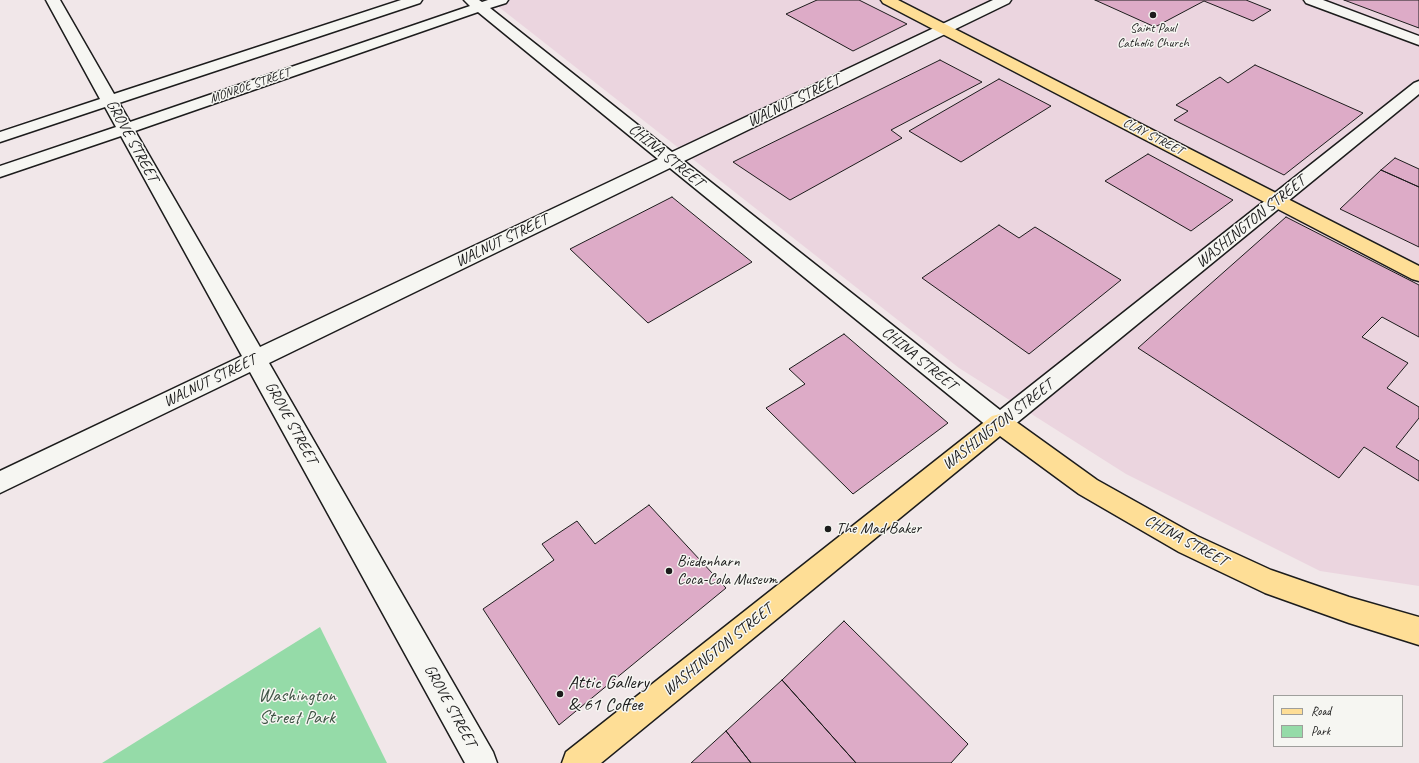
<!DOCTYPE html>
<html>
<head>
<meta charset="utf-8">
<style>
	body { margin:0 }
	#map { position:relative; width:1419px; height:763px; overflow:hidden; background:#f1e7e9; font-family:Caveat,sans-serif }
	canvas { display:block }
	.legend { position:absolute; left:1273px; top:695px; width:130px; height:52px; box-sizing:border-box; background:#f6f6f2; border:1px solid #9f9f9c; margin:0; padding:5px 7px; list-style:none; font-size:12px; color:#1c1c1c }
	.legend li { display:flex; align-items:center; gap:8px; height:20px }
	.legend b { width:20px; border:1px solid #9f9f9c }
</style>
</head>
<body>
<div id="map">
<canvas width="1419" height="763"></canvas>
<ul class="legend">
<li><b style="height:5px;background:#fede96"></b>Road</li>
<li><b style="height:11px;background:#95dba8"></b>Park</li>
</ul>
</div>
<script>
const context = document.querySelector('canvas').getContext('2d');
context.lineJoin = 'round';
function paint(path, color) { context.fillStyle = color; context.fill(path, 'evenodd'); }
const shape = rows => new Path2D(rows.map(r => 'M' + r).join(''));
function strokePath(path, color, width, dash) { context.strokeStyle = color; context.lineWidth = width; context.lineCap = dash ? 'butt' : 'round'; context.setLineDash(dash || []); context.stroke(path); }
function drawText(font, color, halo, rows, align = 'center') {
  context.font = font + ' Caveat,sans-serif'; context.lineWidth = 3; context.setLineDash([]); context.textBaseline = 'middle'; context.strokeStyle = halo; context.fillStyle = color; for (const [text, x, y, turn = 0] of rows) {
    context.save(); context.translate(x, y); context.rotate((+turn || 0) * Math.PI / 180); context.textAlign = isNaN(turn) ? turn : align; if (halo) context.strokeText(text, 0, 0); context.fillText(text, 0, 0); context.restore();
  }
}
paint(shape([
	[490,0,1419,0,1419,586,1320,571,1126,474,959,368]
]), '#ebd5df');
paint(shape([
	[320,627,387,763,102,763]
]), '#95dba8');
const building = shape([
	[817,0,859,0,907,24,853,51,786,14,817,0],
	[1095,0,1246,0,1271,10,1253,21,1204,1,1155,27,1095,0],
	[1344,0,1419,0,1419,28,1344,0],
	[940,60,982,82,891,130,902,138,790,200,733,162,940,60],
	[1255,65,1363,113,1284,175,1174,120,1188,111,1176,105,1220,77,1228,83,1255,65],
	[999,79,1051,106,961,162,909,131,999,79],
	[1148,154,1233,200,1191,231,1105,181,1148,154],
	[1395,158,1419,169,1419,187,1381,170,1395,158],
	[1381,170,1419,187,1419,247,1340,209,1381,170],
	[672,197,752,262,648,323,570,249,672,197],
	[1286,217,1419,285,1419,337,1382,317,1362,337,1408,363,1387,388,1419,407,1419,418,1396,447,1419,461,1419,481,1364,447,1339,478,1138,348,1286,217],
	[999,225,1019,238,1035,227,1121,280,1029,354,922,278,999,225],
	[844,334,948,423,853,494,766,408,805,384,789,369,844,334],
	[649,505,726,588,559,725,483,609,554,560,542,544,577,521,595,544,649,505],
	[844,621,968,744,951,763,856,763,782,680,844,621],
	[782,680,856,763,751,763,726,731,782,680],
	[726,731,751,763,691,763,726,731]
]);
paint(building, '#ddabc7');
strokePath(building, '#1c1c1c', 1);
const minor = shape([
	[46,0,60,0,114,94,401,0,422,0,420,3,119,103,130,122,470,6,464,0,479,0,482,2,488,0,508,0,506,3,490,8,672,152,993,0,1011,0,1009,3,684,161,1000,410,1414,83,1419,81,1419,94,1008,430,1000,432,992,430,670,168,269,363,493,752,497,763,465,763,250,372,0,493,0,471,242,356,121,136,0,177,0,166,116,127,105,107,0,142,0,132,100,99,46,0],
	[478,12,658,159,260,347,135,131,478,12],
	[1304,0,1323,0,1419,36,1419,45,1306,3,1304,0]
]);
const major = shape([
	[881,0,898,0,1419,266,1419,281,1412,279,883,3,881,0],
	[1000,414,1008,416,1097,480,1197,536,1271,570,1349,597,1419,617,1419,645,1349,623,1265,593,1179,552,1079,494,1000,436,601,763,562,763,566,752,992,416,1000,414]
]);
strokePath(minor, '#1c1c1c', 3);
strokePath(major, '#1c1c1c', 3);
paint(minor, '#f6f6f2');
paint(major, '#fede96');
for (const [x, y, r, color] of [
	[1153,15,4,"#1c1c1c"],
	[828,529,4,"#1c1c1c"],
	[669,571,4,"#1c1c1c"],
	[560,694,4,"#1c1c1c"]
]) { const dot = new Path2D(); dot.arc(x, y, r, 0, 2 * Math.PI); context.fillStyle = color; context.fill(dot); strokePath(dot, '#f6f6f2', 1.5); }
drawText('13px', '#1c1c1c', '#f6f6f2', [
	["Saint Paul",1153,29],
	["Catholic Church",1153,44]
]);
drawText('13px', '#1c1c1c', '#f6f6f2', [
	["MONROE STREET",250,86,-19],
	["CLAY STREET",1153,137,27]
]);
drawText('16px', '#1c1c1c', '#f6f6f2', [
	["WALNUT STREET",794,101,-26],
	["GROVE STREET",132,141,61],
	["CHINA STREET",666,156,39],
	["WASHINGTON STREET",1251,222,-39],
	["WALNUT STREET",502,241,-26],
	["CHINA STREET",919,359,39],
	["WALNUT STREET",210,381,-26],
	["GROVE STREET",291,423,61],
	["WASHINGTON STREET",998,425,-38],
	["CHINA STREET",1186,541,28],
	["WASHINGTON STREET",718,650,-39],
	["GROVE STREET",450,706,61]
]);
drawText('16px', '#1c1c1c', '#f6f6f2', [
	["The Mad Baker",836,529],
	["Biedenharn",677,562],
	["Coca-Cola Museum",677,580]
], 'left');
drawText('19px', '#1c1c1c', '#f6f6f2', [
	["Attic Gallery",568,683],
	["& 61 Coffee",568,705]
], 'left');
drawText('19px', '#405546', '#f6f6f2', [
	["Washington",297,696],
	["Street Park",297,718]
]);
</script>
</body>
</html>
